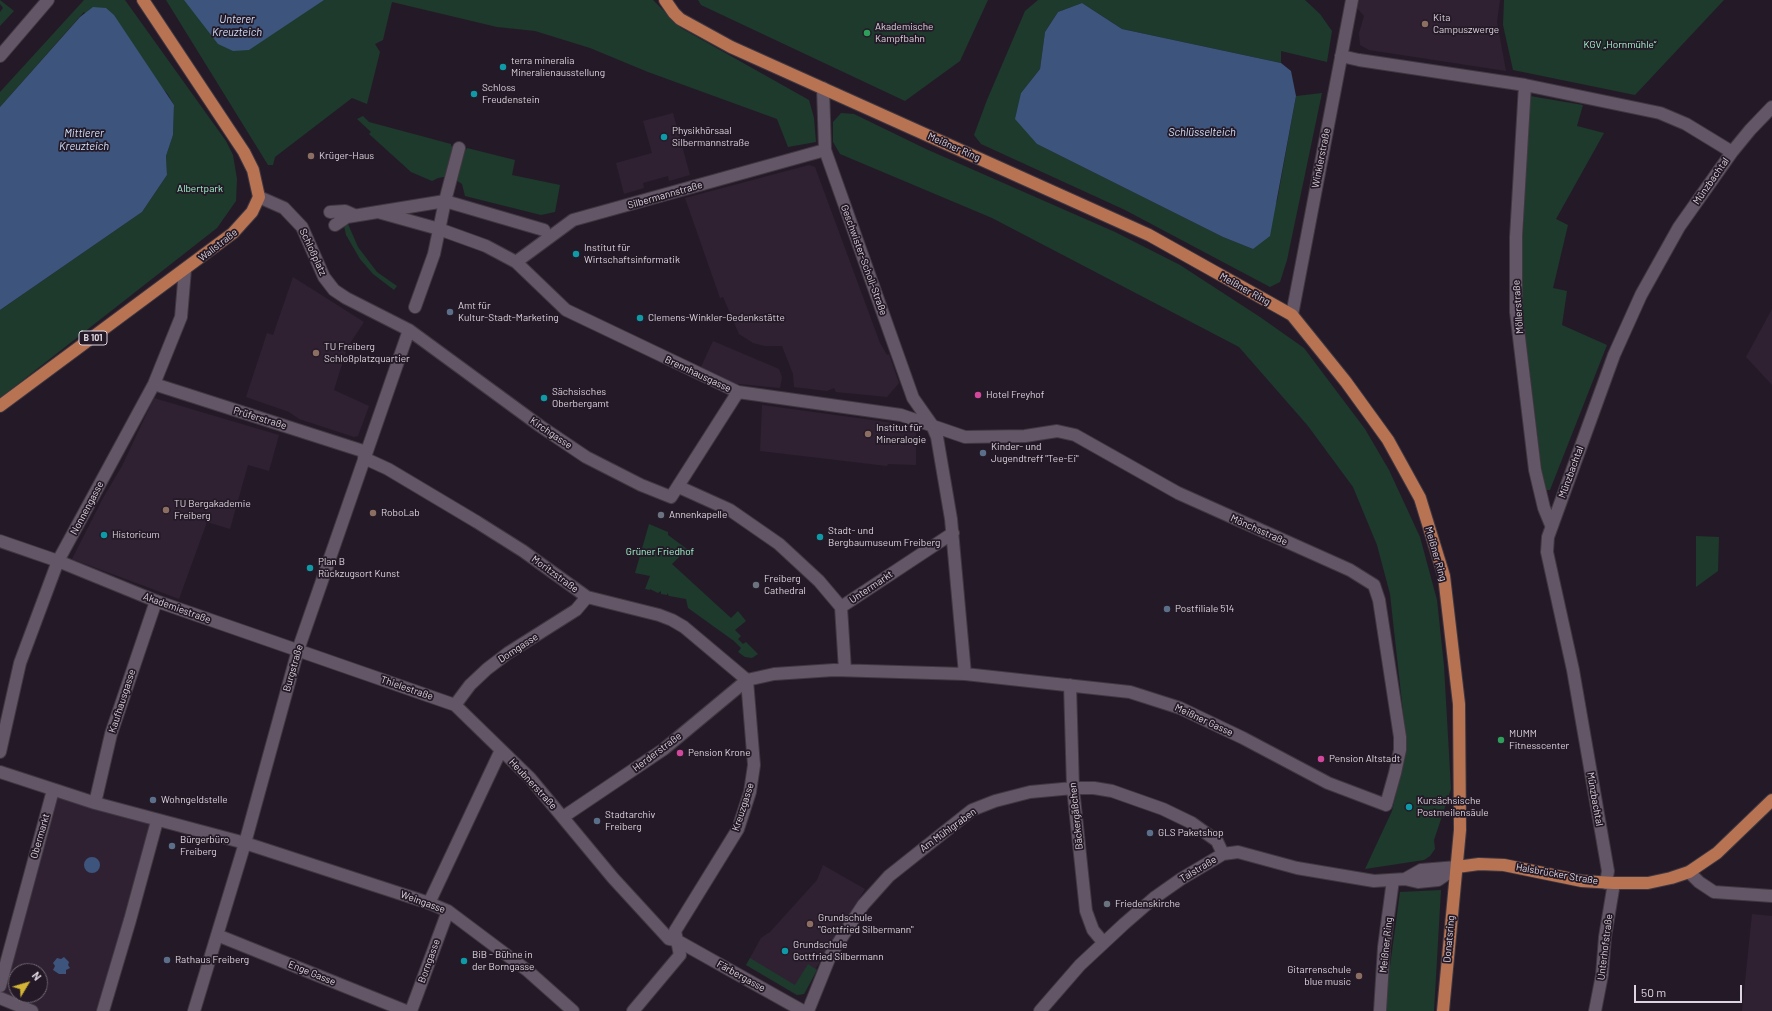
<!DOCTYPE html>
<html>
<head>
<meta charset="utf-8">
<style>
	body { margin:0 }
	#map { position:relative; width:1772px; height:1011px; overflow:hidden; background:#241a27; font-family:Barlow,sans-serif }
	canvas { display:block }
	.north { position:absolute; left:8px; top:963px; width:40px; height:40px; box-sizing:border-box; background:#241a27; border:1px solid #6e6470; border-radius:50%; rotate:52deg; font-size:11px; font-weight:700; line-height:16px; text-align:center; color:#dcd4de }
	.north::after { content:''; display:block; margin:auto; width:14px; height:18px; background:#d4b635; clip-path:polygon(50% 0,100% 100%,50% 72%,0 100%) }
	.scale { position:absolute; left:1634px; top:985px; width:108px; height:18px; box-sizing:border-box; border:2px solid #dcd4de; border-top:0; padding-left:5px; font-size:12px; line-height:14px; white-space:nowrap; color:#dcd4de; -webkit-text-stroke:3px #241a27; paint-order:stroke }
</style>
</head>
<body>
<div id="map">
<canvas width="1772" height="1011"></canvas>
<div class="north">N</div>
<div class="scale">50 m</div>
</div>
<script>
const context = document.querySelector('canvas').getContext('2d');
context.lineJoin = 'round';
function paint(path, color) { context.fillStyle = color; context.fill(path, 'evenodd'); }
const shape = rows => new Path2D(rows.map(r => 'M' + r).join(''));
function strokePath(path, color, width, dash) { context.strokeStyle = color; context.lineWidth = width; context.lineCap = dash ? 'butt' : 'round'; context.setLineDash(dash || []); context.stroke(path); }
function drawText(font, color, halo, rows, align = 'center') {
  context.font = font + ' Barlow,sans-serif'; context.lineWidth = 3.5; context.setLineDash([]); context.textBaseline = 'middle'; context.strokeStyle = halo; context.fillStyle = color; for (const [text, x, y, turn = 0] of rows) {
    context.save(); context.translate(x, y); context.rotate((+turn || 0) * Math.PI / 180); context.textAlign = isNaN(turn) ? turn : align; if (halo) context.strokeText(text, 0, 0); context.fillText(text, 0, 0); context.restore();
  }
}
paint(shape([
	[1350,0,1500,0,1497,22,1506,71,1369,50,1360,45,1359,33,1364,16],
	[673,113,690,175,669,181,668,176,643,183,644,188,624,194,616,163,652,153,643,121],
	[809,165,815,167,880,343,887,355,889,354,899,383,887,397,836,392,834,388,827,391,794,387,793,374,782,346,765,346,753,343,739,334,723,297,720,298,685,198],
	[293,277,364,322,347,348,334,390,369,406,358,436,354,437,299,419,289,412,246,397,267,333,273,335],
	[1772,309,1772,385,1746,357],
	[713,341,779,369,782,377,780,388,729,383,700,369],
	[154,398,279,435,269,471,248,465,230,529,207,522,179,599,72,559,103,498,122,466],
	[762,405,916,426,916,465,888,464,887,466,760,451],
	[53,790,157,821,103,1011,32,1011,0,998,0,986],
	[16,971,40,971,40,995,16,995],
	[823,865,865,889,816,968,817,970,804,994,797,995,746,965,761,938,770,932,817,880],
	[1752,914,1772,916,1772,1011,1742,1011]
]), '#2f2132');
paint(shape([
	[0,0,14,11,0,26,0,12,3,8,0,4],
	[84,0,125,0,226,141,233,155,237,179,236,201,217,228,0,398,0,310,142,212,167,175,166,156,173,135,174,105,167,93,84,12,0,107,0,92],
	[166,0,653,0,681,28,809,100,814,118,816,142,788,147,777,119,648,72,590,48,535,31,497,27,392,2,383,40,375,44,380,52,367,104,352,98,275,157,273,165,268,165],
	[698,0,988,0,960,61,905,101,701,5],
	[1038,0,1305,0,1320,14,1332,31,1327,62,1281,51,1281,63,1122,29,1082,3,1058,12,1045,32,1040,69,1021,93,1037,144,1223,237,1253,249,1277,201,1296,96,1322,93,1287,260,1280,282,1270,287,1125,210,981,144,974,135,987,100,1025,11],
	[1504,0,1724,0,1635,95,1513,70,1503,25],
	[1530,96,1583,105,1577,126,1604,133,1556,219,1568,225,1553,288,1567,291,1562,325,1607,345,1550,490,1544,490,1521,300,1525,172],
	[841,113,854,114,926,149,1115,232,1180,265,1260,317,1304,348,1365,429,1389,470,1420,537,1437,600,1444,666,1451,789,1434,840,1435,849,1430,856,1424,860,1365,869,1392,811,1407,748,1390,594,1377,545,1353,487,1308,426,1239,347,992,218,840,154,833,142,833,122],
	[363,116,369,122,451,144,451,146,466,150,467,148,515,160,512,175,560,185,555,212,541,215,465,196,462,184,456,180,444,177,438,178,432,181,411,172,369,134,371,132,357,119],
	[348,224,358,247,377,272,397,286,394,290,373,274,360,259,346,235,344,226],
	[649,524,668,532,668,535,687,549,672,564,731,618,738,611,746,621,735,630,741,636,738,639,743,644,746,642,758,654,752,658,745,657,738,652,741,648,734,641,688,608,686,599,669,596,667,593,667,595,661,594,661,591,658,593,650,589,650,590,645,589,650,576,635,573],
	[1696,536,1719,537,1718,571,1696,587],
	[1441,890,1434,1011,1384,1011,1400,892],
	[750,958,795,985,808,964,817,970,804,994,797,995,746,965]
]), '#1d3a2c');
paint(shape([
	[184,0,324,0,249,50,233,51,218,44],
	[1082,3,1122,29,1281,63,1291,71,1296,96,1270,236,1253,249,1223,237,1037,144,1015,119,1021,93,1040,69,1045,32,1058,12],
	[93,7,106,8,114,15,174,105,173,135,166,156,167,175,142,212,0,310,0,107,80,17],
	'84 865a8 8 0 1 1 16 0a8 8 0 1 1-16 0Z',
	[64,957,69,962,68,965,70,968,66,970,66,974,59,974,53,970,55,966,53,963,57,958,61,959]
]), '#3d547c');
const minor = shape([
	[0,56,48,0],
	[1341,56,1359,60,1525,85,1660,113,1686,124,1732,152],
	[1525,85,1516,237,1516,312,1535,470,1544,508,1551,525],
	[823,88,825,150,913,398,932,425,937,437,951,519,965,674],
	[259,197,284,208,302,227,324,277,334,290,346,298,409,330,540,426,586,457,641,485,671,497,738,392],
	[330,212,345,211,354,215],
	[378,212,439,229,486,246,516,262,566,310,738,392,901,415,965,437,1025,436,1057,431,1075,435,1178,493,1350,570,1374,585,1379,600,1400,737,1400,750,1395,773,1386,805,1328,783,1243,738,1180,708,1130,692,965,674,834,670,774,674,747,680,664,749,563,817],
	[335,225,347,217,445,201,544,230],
	[516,262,573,220,825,150],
	[415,307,434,254,445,201,459,148],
	[1292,315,1352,0],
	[154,384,366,452],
	[364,458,388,469,477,522,523,551,587,597,659,615,672,620,684,627,747,680],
	[679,487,730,510,779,544,819,581,841,607],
	[0,541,58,561,156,601,455,705,530,778,613,878,669,939,678,941,803,1011],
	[841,607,953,533],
	[841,607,845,670],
	[1070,685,1073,788,1086,911,1093,930,1103,942],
	[455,705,470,685,487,669,508,653,576,610,587,597],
	[0,752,20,663,58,561,154,384,181,317,185,270],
	[0,772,95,803,245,843,429,903,448,911,528,971,573,1011],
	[95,803,111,734,156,601],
	[1689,872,1699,882,1714,892,1772,896],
	[1405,879,1421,870,1457,867],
	[1606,883,1608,871,1573,670,1547,552,1548,537,1614,355,1641,295,1679,227,1732,152,1750,130,1772,107],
	[429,903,501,750],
	[217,935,406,1011],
	[0,986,53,790],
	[0,998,32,1011],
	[103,1011,130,920,157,821],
	[194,1011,245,843,298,650,409,330],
	[411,1011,448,911],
	[633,1011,680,955,675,931,738,829,750,792,754,765,747,680],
	[808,1011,831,954,863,905,889,876,972,810,995,801,1030,792,1073,788,1094,788,1112,791,1163,809,1192,823,1217,841,1223,854],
	[1040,1011,1080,965,1124,924,1154,898,1181,879,1223,854,1238,852,1297,868,1374,881,1405,879,1418,882,1438,880,1457,867],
	[1380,1011,1384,947,1393,880],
	[1595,1011,1602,975,1605,937,1614,883]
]);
const major = shape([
	[665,0,674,13,680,19,731,47,1149,235,1292,315,1346,382,1388,440,1420,498,1444,576,1459,704,1460,830,1443,1011],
	[0,406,233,233,252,212,259,197,253,170,244,152,143,0],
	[1457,867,1479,864,1504,865,1582,881,1614,883,1648,883,1671,878,1689,872,1717,853,1772,800]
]);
strokePath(minor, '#3f3741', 14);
strokePath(major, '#3f3741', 14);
strokePath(minor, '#635666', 12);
strokePath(major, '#b77352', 12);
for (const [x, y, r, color] of [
	[1425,24,4,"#8d6e63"],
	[867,33,4,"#2e9e5b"],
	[503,67,4,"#0f9aa8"],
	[474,94,4,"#0f9aa8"],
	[664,137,4,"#0f9aa8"],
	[311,156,4,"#8d6e63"],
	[576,254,4,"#0f9aa8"],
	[450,312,4,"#5c6f8a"],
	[640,318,4,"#0f9aa8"],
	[316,353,4,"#8d6e63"],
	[978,395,4,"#d1479c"],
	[544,398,4,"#0f9aa8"],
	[868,434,4,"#8d6e63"],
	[983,453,4,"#5c6f8a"],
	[166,510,4,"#8d6e63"],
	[373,513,4,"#8d6e63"],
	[661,515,4,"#6b7280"],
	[104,535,4,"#0f9aa8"],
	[820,537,4,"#0f9aa8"],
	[310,568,4,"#0f9aa8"],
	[756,585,4,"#6b7280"],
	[1167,609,4,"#5c6f8a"],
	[1501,740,4,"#2e9e5b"],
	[680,753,4,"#d1479c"],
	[1321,759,4,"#d1479c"],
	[153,800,4,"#5c6f8a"],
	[1409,807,4,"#0f9aa8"],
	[597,821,4,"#5c6f8a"],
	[1150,833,4,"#5c6f8a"],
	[172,846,4,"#5c6f8a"],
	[1107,904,4,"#6b7280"],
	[810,924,4,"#8d6e63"],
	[785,951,4,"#0f9aa8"],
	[167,960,4,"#5c6f8a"],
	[464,961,4,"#0f9aa8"],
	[1359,976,4,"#8d6e63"]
]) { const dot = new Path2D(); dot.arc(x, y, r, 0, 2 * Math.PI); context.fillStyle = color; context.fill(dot); strokePath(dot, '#241a27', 1.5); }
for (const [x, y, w] of [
	[93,338,28]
]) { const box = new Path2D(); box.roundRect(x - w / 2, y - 7, w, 14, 3); context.fillStyle = '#241a27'; context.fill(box); strokePath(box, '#dcd4de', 1); }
drawText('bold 9px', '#dcd4de', null, [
	["B 101",93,338]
]);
drawText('10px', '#dcd4de', '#241a27', [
	["Kita",1433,18],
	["Campuszwerge",1433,30],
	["Akademische",875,27],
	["Kampfbahn",875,39],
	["terra mineralia",511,61],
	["Mineralienausstellung",511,73],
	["Schloss",482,88],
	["Freudenstein",482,100],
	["Physikhörsaal",672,131],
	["Silbermannstraße",672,143],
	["Krüger-Haus",319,156],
	["Institut für",584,248],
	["Wirtschaftsinformatik",584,260],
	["Amt für",458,306],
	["Kultur-Stadt-Marketing",458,318],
	["Clemens-Winkler-Gedenkstätte",648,318],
	["TU Freiberg",324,347],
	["Schloßplatzquartier",324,359],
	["Sächsisches",552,392],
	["Oberbergamt",552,404],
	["Hotel Freyhof",986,395],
	["Institut für",876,428],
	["Mineralogie",876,440],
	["Kinder- und",991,447],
	["Jugendtreff \"Tee-Ei\"",991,459],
	["TU Bergakademie",174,504],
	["Freiberg",174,516],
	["RoboLab",381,513],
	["Annenkapelle",669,515],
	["Stadt- und",828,531],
	["Bergbaumuseum Freiberg",828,543],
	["Historicum",112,535],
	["Plan B",318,562],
	["Rückzugsort Kunst",318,574],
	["Freiberg",764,579],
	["Cathedral",764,591],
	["Postfiliale 514",1175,609],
	["MUMM",1509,734],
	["Fitnesscenter",1509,746],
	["Pension Krone",688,753],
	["Pension Altstadt",1329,759],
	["Wohngeldstelle",161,800],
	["Kursächsische",1417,801],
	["Postmeilensäule",1417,813],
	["Stadtarchiv",605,815],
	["Freiberg",605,827],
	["GLS Paketshop",1158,833],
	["Bürgerbüro",180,840],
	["Freiberg",180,852],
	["Friedenskirche",1115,904],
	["Grundschule",818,918],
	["\"Gottfried Silbermann\"",818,930],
	["Grundschule",793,945],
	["Gottfried Silbermann",793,957],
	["BiB - Bühne in",472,955],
	["der Borngasse",472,967],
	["Rathaus Freiberg",175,960],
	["Gitarrenschule",1351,970,"right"],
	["blue music",1351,982,"right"]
], 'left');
drawText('10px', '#a2f7cc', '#241a27', [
	["KGV „Hornmühle“",1620,45],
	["Albertpark",200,189],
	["Grüner Friedhof",660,552]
]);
drawText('10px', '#dcd4de', '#241a27', [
	["Meißner Ring",954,147,24],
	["Winklerstraße",1321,158,-79],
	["Münzbachtal",1711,181,-55],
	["Silbermannstraße",665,195,-16],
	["Wallstraße",218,245,-38],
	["Schloßplatz",313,252,65],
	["Geschwister-Scholl-Straße",864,260,70],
	["Meißner Ring",1245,289,29],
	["Möllerstraße",1518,307,-94],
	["Brennhausgasse",698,374,25],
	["Prüferstraße",260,418,17],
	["Kirchgasse",551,433,34],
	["Münzbachtal",1571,472,-70],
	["Nonnengasse",87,508,-62],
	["Mönchsstraße",1259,530,24],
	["Meißner Ring",1436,554,74],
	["Moritzstraße",555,574,36],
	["Untermarkt",871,587,-34],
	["Akademiestraße",177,608,20],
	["Domgasse",518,648,-33],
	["Burgstraße",293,668,-74],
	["Thielestraße",407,688,19],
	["Kaufhausgasse",122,701,-72],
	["Meißner Gasse",1204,720,25],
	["Herderstraße",657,752,-37],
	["Heubnerstraße",533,784,47],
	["Münzbachtal",1595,799,80],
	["Kreuzgasse",743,807,-72],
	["Bäckergäßchen",1076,816,-96],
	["Am Mühlgraben",948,830,-36],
	["Obermarkt",40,836,-74],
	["Talstraße",1198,869,-31],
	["Halsbrücker Straße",1557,874,10],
	["Weingasse",423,902,20],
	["Donatsring",1449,939,-85],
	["Meißner Ring",1386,945,-84],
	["Unterhofstraße",1605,947,-83],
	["Borngasse",429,961,-70],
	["Enge Gasse",312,973,22],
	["Färbergasse",741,976,29]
]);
drawText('italic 11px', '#d2e2fd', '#241a27', [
	["Unterer",237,19],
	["Kreuzteich",237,32],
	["Schlüsselteich",1202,132],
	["Mittlerer",84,133],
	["Kreuzteich",84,146]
]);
</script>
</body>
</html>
